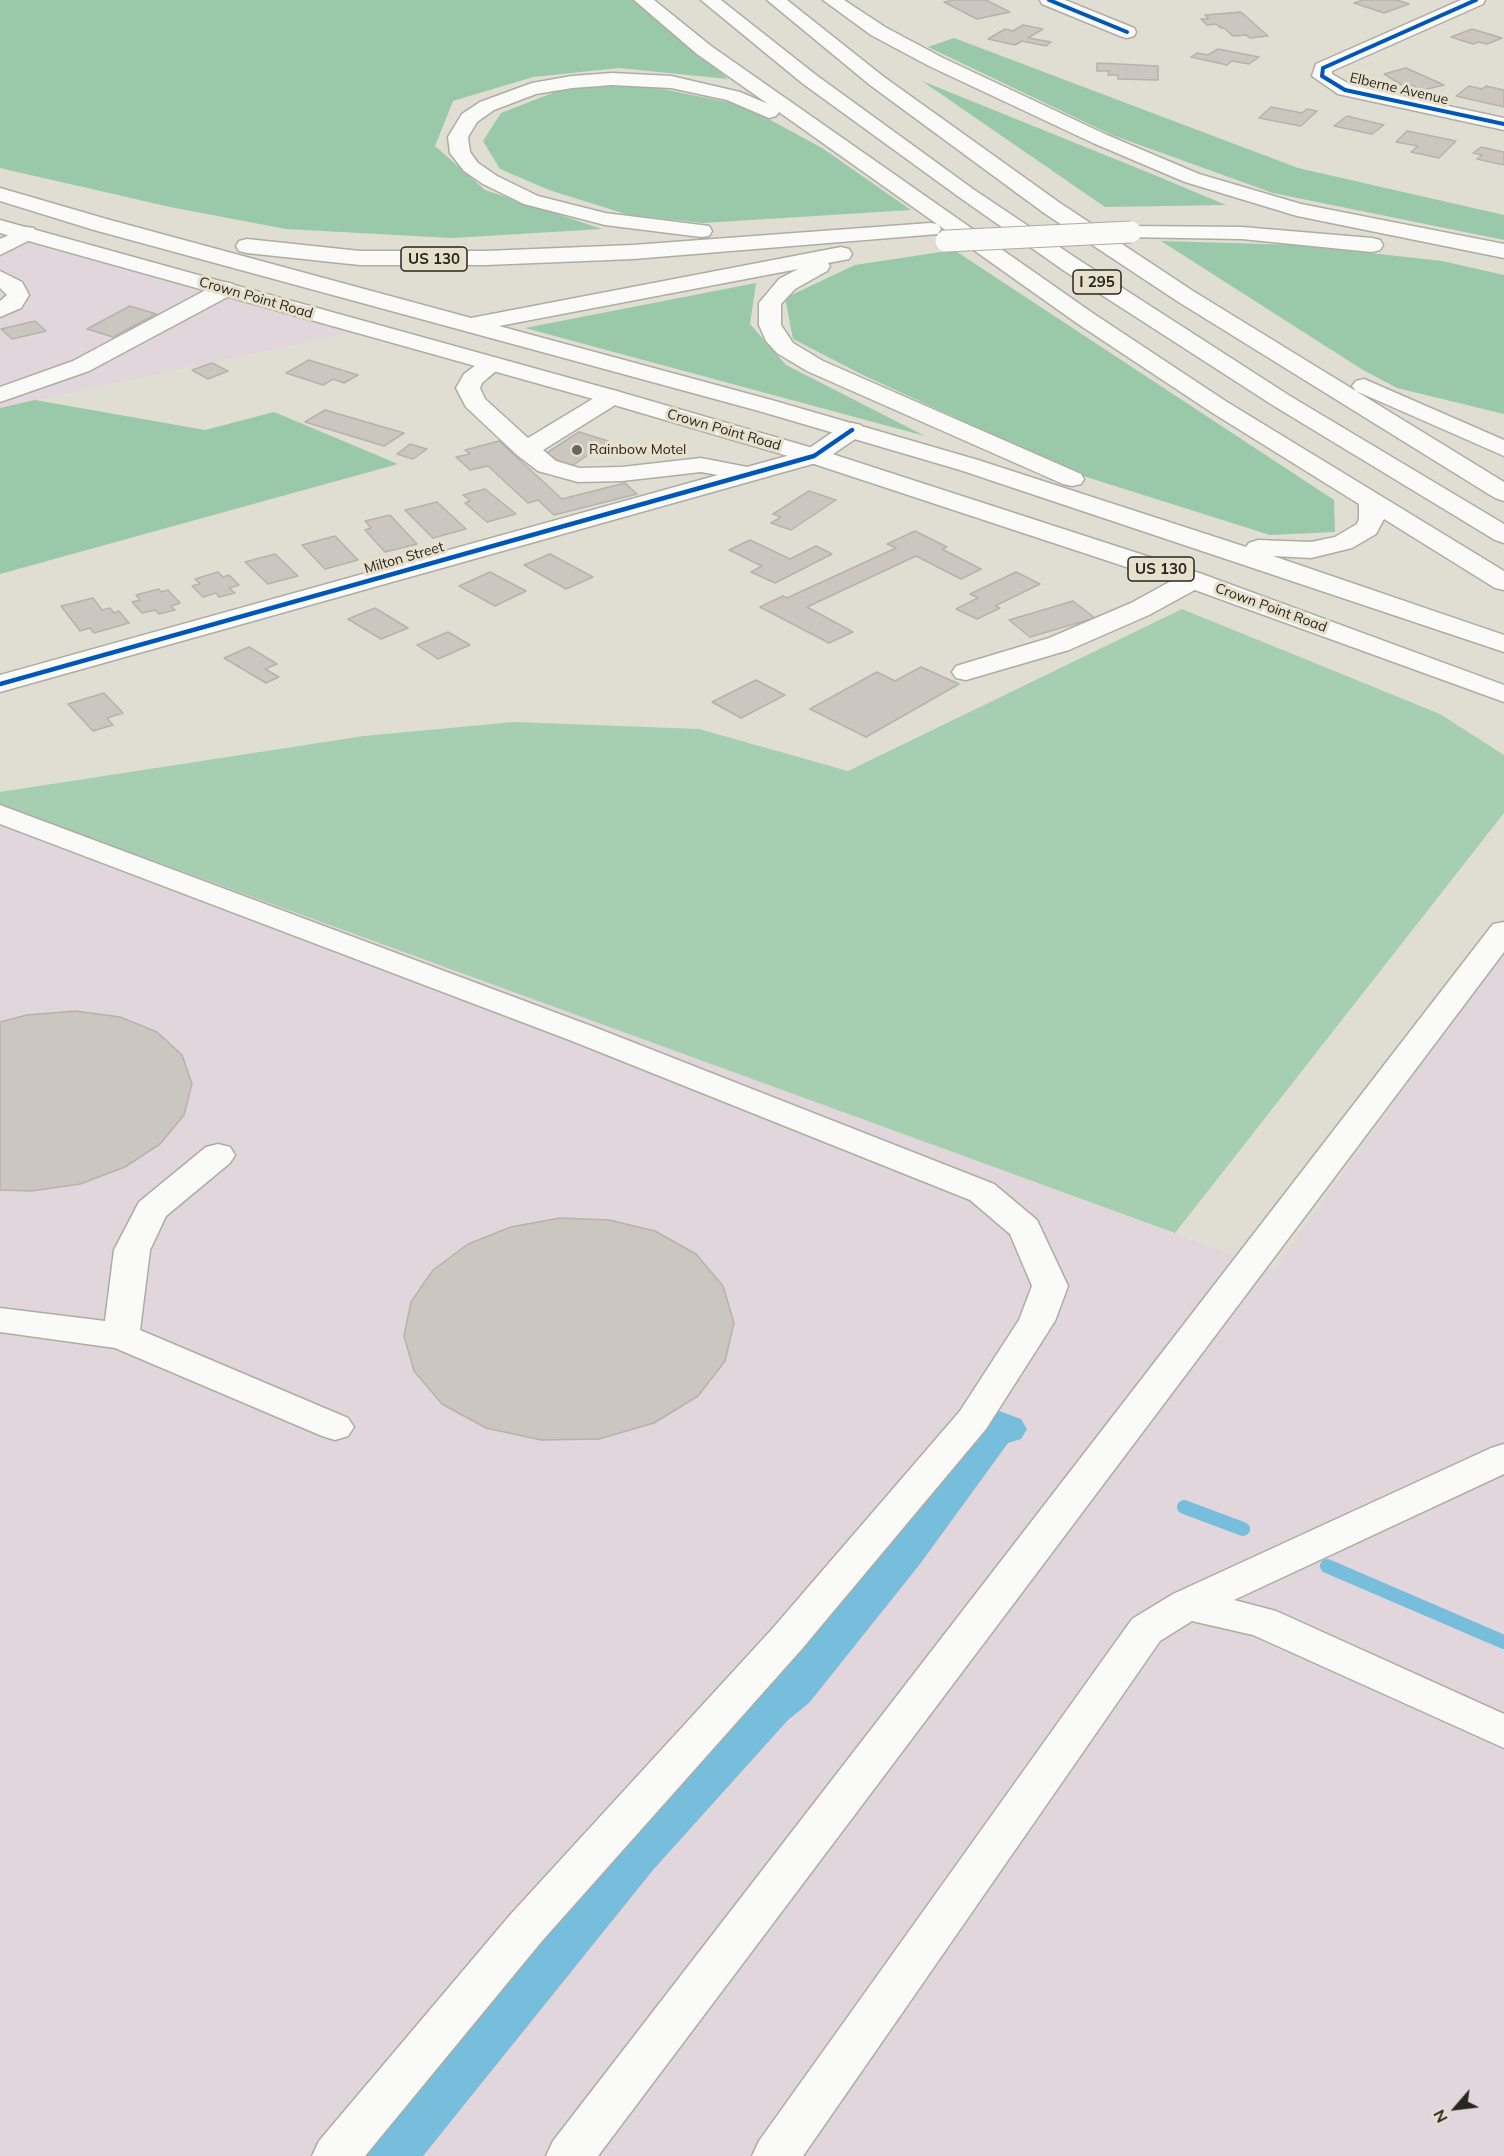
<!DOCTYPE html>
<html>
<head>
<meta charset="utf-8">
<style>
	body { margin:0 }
	#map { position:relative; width:1504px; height:2156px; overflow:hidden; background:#e0ddd3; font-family:Mulish,sans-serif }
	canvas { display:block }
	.north { position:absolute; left:1426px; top:2078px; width:60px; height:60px; -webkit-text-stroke:4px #e6e0cd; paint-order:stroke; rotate:242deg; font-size:16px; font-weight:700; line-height:24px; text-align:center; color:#29261f }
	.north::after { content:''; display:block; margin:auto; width:21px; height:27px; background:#29261f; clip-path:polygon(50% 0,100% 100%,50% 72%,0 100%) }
</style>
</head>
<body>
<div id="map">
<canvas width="1504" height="2156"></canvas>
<div class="north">N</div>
</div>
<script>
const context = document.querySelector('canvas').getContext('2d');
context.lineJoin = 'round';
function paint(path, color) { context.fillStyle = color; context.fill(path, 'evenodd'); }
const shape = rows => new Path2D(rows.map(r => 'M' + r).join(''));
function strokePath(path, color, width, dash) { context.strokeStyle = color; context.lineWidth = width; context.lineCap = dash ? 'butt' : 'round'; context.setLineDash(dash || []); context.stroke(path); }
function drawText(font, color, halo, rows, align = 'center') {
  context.font = font + ' Mulish,sans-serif'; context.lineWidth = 6; context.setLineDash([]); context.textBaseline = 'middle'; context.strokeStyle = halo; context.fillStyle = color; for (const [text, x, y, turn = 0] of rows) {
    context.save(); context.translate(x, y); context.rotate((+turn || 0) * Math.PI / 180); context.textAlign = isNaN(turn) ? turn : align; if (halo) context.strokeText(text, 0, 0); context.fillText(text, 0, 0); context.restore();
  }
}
paint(shape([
	[0,226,366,329,0,408],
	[0,805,1274,1270,1504,950,1504,2156,0,2156]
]), '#e1d6db');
paint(shape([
	[1182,609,1440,714,1504,755,1504,813,1175,1233,0,805,0,792,364,736,514,722,699,729,848,771]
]), '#a6cfb1');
paint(shape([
	[0,0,641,0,728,79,619,68,533,77,453,101,435,146,485,190,602,229,452,238,286,229,170,207,0,168],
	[954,38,1298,168,1504,215,1504,240,1273,193,1112,135,928,47],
	[922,81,1152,174,1226,205,1105,207],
	[647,86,743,105,822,148,911,210,703,223,629,215,549,190,500,169,483,141,501,113,568,87],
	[1161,241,1298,245,1442,261,1504,275,1504,414,1397,388,1363,370],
	[954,250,1334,500,1335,532,1270,535,1080,475,863,375,793,339,785,298,855,265],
	[756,283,750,324,786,365,925,436,525,328],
	[35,400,205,430,274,412,398,464,0,574,0,408]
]), '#99c9a8');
strokePath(shape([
	[1184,1507,1243,1529],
	[1327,1566,1504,1642]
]), '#76bedc', 14);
paint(shape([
	[999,1411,1021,1419,1027,1429,1021,1439,1008,1443,920,1564,809,1703,788,1720,653,1870,423,2156,366,2156,374,2140,619,1842,756,1696,777,1679,890,1542,984,1415,999,1411]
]), '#76bedc');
const building = shape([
	[954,0,986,0,1010,12,977,19,944,2,954,0],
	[1363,0,1397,0,1409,4,1384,13,1354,3,1363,0],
	[1241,12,1268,36,1250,38,1246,35,1233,36,1224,28,1221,28,1216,24,1207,25,1201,19,1209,19,1205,15,1241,12],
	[1023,25,1043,29,1028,38,1051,42,1046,46,1022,41,1015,45,988,39,1005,29,1013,31,1023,25],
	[1472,29,1502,38,1487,44,1479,42,1473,44,1451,37,1472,29],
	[1218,49,1259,57,1249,64,1232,61,1227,65,1191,57,1197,53,1208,55,1218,49],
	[1097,63,1158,66,1158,80,1118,79,1118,75,1108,75,1109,71,1097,71,1097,63],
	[1406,68,1444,85,1423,90,1408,84,1402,85,1384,74,1406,68],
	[1469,86,1482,89,1486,86,1504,90,1504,107,1456,96,1469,86],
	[1271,107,1302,113,1307,109,1317,111,1301,126,1259,118,1271,107],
	[1347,116,1384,125,1372,134,1334,126,1347,116],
	[1407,131,1456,141,1439,158,1411,152,1418,146,1396,142,1407,131],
	[1481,147,1504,152,1504,165,1477,159,1482,155,1473,153,1481,147],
	[130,306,156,314,113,337,87,329,130,306],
	[35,321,46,331,12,339,1,329,35,321],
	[309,360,358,375,344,383,333,379,323,385,286,373,309,360],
	[212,363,228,371,208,379,192,370,212,363],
	[325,410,404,433,384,446,305,422,325,410],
	[579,432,608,441,572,466,542,456,579,432],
	[499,441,562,499,625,483,637,494,554,515,538,500,528,503,488,466,470,470,456,457,470,454,465,450,499,441],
	[410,444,427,449,413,459,397,454,410,444],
	[485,489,516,514,487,522,465,503,470,501,463,495,485,489],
	[809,491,836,500,791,530,771,523,781,517,773,514,809,491],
	[437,502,466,529,433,538,405,510,437,502],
	[390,515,417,544,385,552,365,530,371,528,365,521,390,515],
	[915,531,947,547,942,549,981,569,961,579,916,556,807,607,853,632,829,643,760,607,783,596,787,598,896,548,887,544,915,531],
	[335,536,358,560,325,569,302,545,335,536],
	[750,540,790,559,816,546,832,554,775,583,751,572,762,566,729,550,750,540],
	[275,554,298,576,268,584,245,562,275,554],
	[550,554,593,577,566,589,524,565,550,554],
	[218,572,223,577,229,575,239,585,229,588,235,593,219,597,216,593,203,597,192,586,200,584,195,579,218,572],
	[490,572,526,591,495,606,459,586,490,572],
	[1016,572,1040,584,995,606,1000,608,977,619,956,609,978,598,970,594,1016,572],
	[159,589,161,592,168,590,180,603,171,606,175,610,159,614,155,610,142,613,132,602,140,600,136,595,159,589],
	[93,598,102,610,110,608,114,613,119,611,129,623,94,633,90,628,80,631,61,606,93,598],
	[1073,601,1095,618,1030,637,1009,620,1073,601],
	[375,608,408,628,381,639,348,619,375,608],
	[448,632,470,645,438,659,417,645,448,632],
	[249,647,277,664,265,669,279,677,266,683,224,658,249,647],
	[921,667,959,684,866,737,810,709,877,672,895,681,921,667],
	[756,680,785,695,741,718,712,702,756,680],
	[104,693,123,713,107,718,113,725,93,731,68,704,104,693],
	[75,1011,120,1017,157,1032,182,1055,192,1084,184,1115,160,1144,125,1167,80,1184,32,1191,0,1190,0,1022,27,1015,75,1011],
	[560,1218,609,1220,655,1231,696,1254,723,1286,734,1323,725,1361,698,1396,654,1423,599,1439,541,1440,486,1428,442,1404,414,1371,404,1336,411,1302,433,1270,468,1244,511,1227,560,1218]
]);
paint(building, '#ccc6c0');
strokePath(building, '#b7b2ac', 1.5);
const minor = shape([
	[1040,0,1065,0,1134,28,1136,32,1134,36,1127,38,1120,36,1042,4,1040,0],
	[1461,0,1485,0,1483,4,1332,71,1332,74,1351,85,1504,118,1504,130,1338,94,1312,76,1316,64,1461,0],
	[26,227,34,228,37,233,34,238,0,255,0,239,26,227],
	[0,271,22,282,29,295,21,308,0,317,0,301,7,295,0,288,0,271],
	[225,282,233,284,236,289,233,294,89,371,0,402,0,387,73,361,217,284,225,282],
	[492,357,500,359,504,364,482,383,480,388,485,399,528,438,604,392,612,390,620,392,624,397,620,402,543,450,556,461,579,468,622,467,701,458,747,467,805,451,843,425,852,423,861,425,864,430,861,435,823,461,0,692,0,675,718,475,701,472,622,481,578,482,538,471,517,455,466,407,456,388,464,374,484,359,492,357],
	[1193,572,1202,574,1206,580,1202,586,1149,615,1069,650,966,680,956,678,952,672,956,666,1049,638,1131,603,1184,574,1193,572],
	[0,805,594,1027,994,1184,1037,1220,1068,1286,1055,1321,986,1429,801,1650,542,1941,365,2156,312,2156,319,2141,510,1915,773,1628,960,1411,1019,1320,1032,1286,1010,1234,970,1200,572,1041,0,824,0,805],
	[1504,922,1504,952,598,2156,546,2156,553,2141,1493,924,1504,922],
	[218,1144,230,1147,235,1155,230,1163,166,1216,150,1250,140,1330,348,1418,354,1427,348,1436,335,1440,322,1436,115,1348,0,1332,0,1308,105,1321,114,1250,139,1202,206,1147,218,1144],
	[1504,1444,1504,1474,1234,1600,1276,1611,1504,1714,1504,1748,1253,1635,1192,1621,1160,1641,803,2156,752,2156,759,2141,1132,1619,1173,1594,1491,1448,1504,1444]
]);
const highway = shape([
	[634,0,654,0,711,46,1094,314,1227,402,1504,571,1504,590,1495,588,1384,519,1376,534,1352,548,1311,558,1273,556,1504,635,1504,652,960,470,759,411,94,230,0,201,0,188,110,220,471,318,841,247,849,249,852,254,849,259,828,263,830,266,827,271,795,289,781,304,781,325,793,343,823,361,1081,474,1084,479,1081,484,1072,486,1063,484,807,371,777,353,766,341,759,325,759,303,779,279,798,269,499,326,775,401,978,460,1246,547,1249,543,1258,540,1311,542,1335,537,1357,524,1359,519,1359,504,1211,412,1078,324,779,112,776,116,769,118,727,100,671,88,612,85,572,88,536,94,494,110,477,122,468,137,470,152,478,163,497,176,538,196,605,213,709,226,712,231,709,236,701,237,605,225,524,204,483,184,464,171,450,153,448,137,462,114,480,102,532,83,572,76,612,73,671,76,740,92,768,104,697,54,634,0],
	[701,0,721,0,816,75,973,189,1079,260,1290,396,1504,524,1504,543,1495,540,1274,406,1063,270,959,197,802,83,701,0],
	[767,0,787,0,884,77,1060,203,1193,291,1504,482,1504,501,1495,498,1177,301,1044,213,870,85,767,0],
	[823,0,844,0,885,27,943,58,1107,135,1199,174,1301,204,1504,244,1504,258,1297,216,1185,182,1093,143,929,66,871,35,823,0],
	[0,220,620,392,823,451,1202,574,1504,685,1504,702,1184,586,805,461,604,402,0,233,0,220],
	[930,223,938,224,941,229,938,234,633,259,486,265,360,265,247,253,239,251,236,246,239,241,247,239,360,251,486,251,633,245,930,223],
	[1131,226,1242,227,1372,238,1380,240,1383,245,1380,250,1372,252,1242,239,1123,237,1120,232,1123,227,1131,226],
	[1364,379,1504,440,1504,456,1356,391,1352,386,1356,381,1364,379]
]);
strokePath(minor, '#aeaca4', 3);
strokePath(highway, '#aeaca4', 3);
paint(minor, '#fafaf8');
paint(highway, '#fafaf8');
const highwayBridge = shape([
	[946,241,1131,232]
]);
strokePath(highwayBridge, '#aeaca4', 23, []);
strokePath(highwayBridge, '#fafaf8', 21);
strokePath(shape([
	[1049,0,1127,32],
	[1476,0,1323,68,1322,76,1345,90,1504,124]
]), '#0057b8', 4);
strokePath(shape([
	[0,684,814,456,852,430]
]), '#0057b8', 4.5);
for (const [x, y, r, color] of [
	[577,450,6,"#69665e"]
]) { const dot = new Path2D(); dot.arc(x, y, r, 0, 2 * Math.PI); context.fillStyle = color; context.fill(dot); strokePath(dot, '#e6e0cd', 2); }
drawText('14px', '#29261f', '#e6e0cd', [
	["Elberne Avenue",1399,89,13],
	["Crown Point Road",256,298,16],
	["Crown Point Road",724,430,16],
	["Milton Street",404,558,-16],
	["Crown Point Road",1271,608,20]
]);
drawText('14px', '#29261f', '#e6e0cd', [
	["Rainbow Motel",589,450]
], 'left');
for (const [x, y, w] of [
	[434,259,66],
	[1097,282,48],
	[1161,569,66]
]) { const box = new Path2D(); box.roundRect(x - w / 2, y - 12, w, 24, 4.5); context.fillStyle = '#e6e0cd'; context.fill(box); strokePath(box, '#29261f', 1.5); }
drawText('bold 15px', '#29261f', null, [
	["US 130",434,259],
	["I 295",1097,282],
	["US 130",1161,569]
]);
</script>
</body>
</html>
